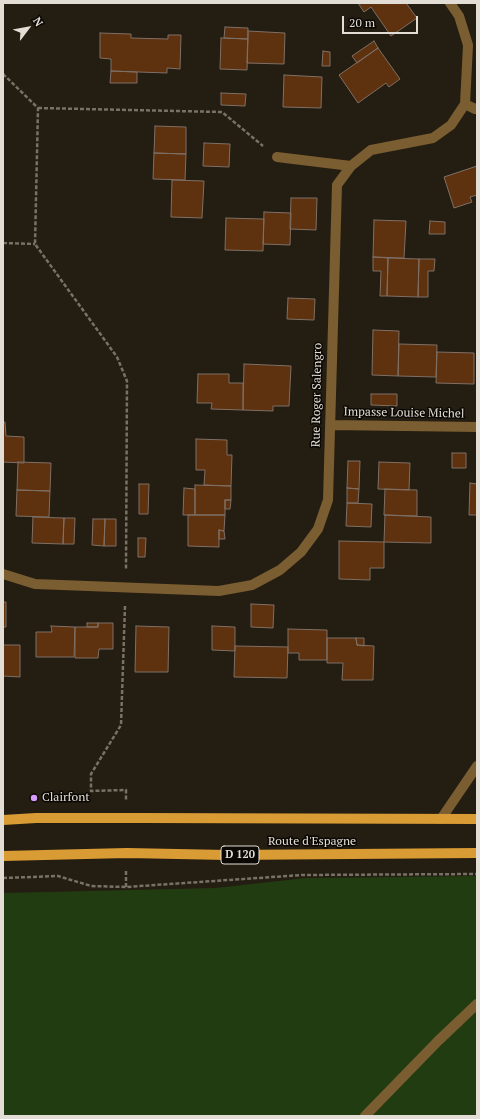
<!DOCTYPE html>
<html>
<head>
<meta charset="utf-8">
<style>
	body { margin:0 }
	#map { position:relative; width:480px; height:1119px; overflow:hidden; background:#241d11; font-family:"PT Serif",serif }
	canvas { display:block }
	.frame { position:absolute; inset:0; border:4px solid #e2ddd5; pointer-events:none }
	.north { position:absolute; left:8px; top:8px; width:40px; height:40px; -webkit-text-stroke:3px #0b0804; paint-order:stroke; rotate:58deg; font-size:11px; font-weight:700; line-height:16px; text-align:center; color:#e2ddd5 }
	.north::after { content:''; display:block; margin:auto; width:14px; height:18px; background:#e2ddd5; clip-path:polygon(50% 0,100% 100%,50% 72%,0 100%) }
	.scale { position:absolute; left:342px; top:16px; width:76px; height:18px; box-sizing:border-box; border:2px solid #e2ddd5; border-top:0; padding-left:5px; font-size:12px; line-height:14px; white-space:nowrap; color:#e2ddd5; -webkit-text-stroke:3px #0b0804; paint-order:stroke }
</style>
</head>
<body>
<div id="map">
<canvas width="480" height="1119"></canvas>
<div class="frame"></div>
<div class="north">N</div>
<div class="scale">20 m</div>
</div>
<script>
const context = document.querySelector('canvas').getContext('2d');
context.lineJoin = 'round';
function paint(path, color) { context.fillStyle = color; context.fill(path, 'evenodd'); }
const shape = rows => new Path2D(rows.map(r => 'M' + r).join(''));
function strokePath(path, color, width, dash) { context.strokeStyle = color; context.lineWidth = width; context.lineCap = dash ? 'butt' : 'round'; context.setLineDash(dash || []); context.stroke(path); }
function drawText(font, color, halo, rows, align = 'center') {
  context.font = font + ' "PT Serif",serif'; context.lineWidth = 3; context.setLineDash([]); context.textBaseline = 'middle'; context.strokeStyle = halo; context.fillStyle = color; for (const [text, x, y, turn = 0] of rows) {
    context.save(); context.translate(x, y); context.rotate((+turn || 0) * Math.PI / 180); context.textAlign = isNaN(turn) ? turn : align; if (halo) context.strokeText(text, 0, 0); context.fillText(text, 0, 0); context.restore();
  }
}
paint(shape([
	[477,876,477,1116,3,1116,3,893,215,888,306,878]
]), '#213c11');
const building = shape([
	[358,3,406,3,417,18,391,36,371,7,364,12,358,3],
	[225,27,248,28,248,39,224,38,225,27],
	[248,31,285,33,284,64,247,63,248,31],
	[100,33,131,34,131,38,168,39,168,35,181,35,180,69,167,68,167,73,111,71,111,59,100,58,100,33],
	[221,38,248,39,247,70,220,69,221,38],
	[374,41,378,48,357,63,352,56,374,41],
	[378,48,400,79,389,87,386,83,358,103,339,75,378,48],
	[323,51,330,52,330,66,322,66,323,51],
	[111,71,137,72,137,83,110,83,111,71],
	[284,75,322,77,321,108,283,107,284,75],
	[221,93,246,94,245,106,221,105,221,93],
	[155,126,186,127,186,154,154,153,155,126],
	[204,143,230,144,229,167,203,166,204,143],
	[154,153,186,154,185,180,153,179,154,153],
	[477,166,477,195,470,197,472,202,454,208,444,177,477,166],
	[172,180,204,181,202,218,171,217,172,180],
	[291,198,317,198,316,230,290,229,291,198],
	[264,212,291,213,290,245,263,244,264,212],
	[226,218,264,219,263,251,225,250,226,218],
	[374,220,406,221,404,258,373,257,374,220],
	[430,221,445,222,445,234,429,234,430,221],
	[373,257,388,258,387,296,380,296,381,271,373,271,373,257],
	[388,258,419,259,418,297,387,296,388,258],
	[419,259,435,259,434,271,428,271,428,297,418,297,419,259],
	[288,298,315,299,314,320,287,319,288,298],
	[373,330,399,331,398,376,372,375,373,330],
	[399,344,437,345,436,377,398,376,399,344],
	[437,352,474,353,474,384,436,383,437,352],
	[244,364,291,366,289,406,273,406,273,411,243,410,244,364],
	[198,374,229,374,229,383,243,383,243,410,211,409,212,403,197,403,198,374],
	[371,394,397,394,397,406,371,405,371,394],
	[3,422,5,422,6,436,24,437,24,463,3,462,3,422],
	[196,439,227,440,227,455,232,455,231,486,204,485,205,470,196,470,196,439],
	[452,453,466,453,466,468,452,468,452,453],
	[348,461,360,461,359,489,347,488,348,461],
	[18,462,51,463,50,491,17,490,18,462],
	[379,462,410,463,409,490,378,489,379,462],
	[470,483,477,484,477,515,469,515,470,483],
	[139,484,149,484,148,514,139,514,139,484],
	[195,485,231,486,231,500,225,500,225,515,195,515,195,485],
	[184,488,195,489,195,515,183,515,184,488],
	[347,488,359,489,358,503,347,503,347,488],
	[385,489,417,490,417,516,384,515,385,489],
	[17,490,50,491,49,517,16,516,17,490],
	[225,500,231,500,230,509,225,509,225,500],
	[347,503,372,504,371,527,346,526,347,503],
	[188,515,225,515,224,531,219,530,219,547,188,546,188,515],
	[385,515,431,517,431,543,384,542,385,515],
	[33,517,64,518,63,544,32,543,33,517],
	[64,518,75,518,74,544,63,544,64,518],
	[93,519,105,519,104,546,92,545,93,519],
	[105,519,116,519,116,546,104,546,105,519],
	[219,530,224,531,225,539,219,539,219,530],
	[138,538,146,538,145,557,138,557,138,538],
	[339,541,384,542,384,568,370,568,370,580,339,579,339,541],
	[3,602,6,602,6,627,3,627,3,602],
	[251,604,274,605,273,628,251,627,251,604],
	[87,623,98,623,98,627,87,627,87,623],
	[98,623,113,623,113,649,99,649,98,658,75,658,75,627,98,627,98,623],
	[51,626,75,627,74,657,36,657,36,632,52,632,51,626],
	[136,626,169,627,168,672,135,672,136,626],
	[212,626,235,627,235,651,212,650,212,626],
	[288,629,327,630,327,660,299,660,299,653,288,653,288,629],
	[327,638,356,638,357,645,374,646,373,680,342,680,343,663,327,663,327,638],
	[356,638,364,638,364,646,357,645,356,638],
	[3,645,20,645,20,677,3,676,3,645],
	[235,646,288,647,287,678,234,677,235,646]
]);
paint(building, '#5e310f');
strokePath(building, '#7f7066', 1);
strokePath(shape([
	[3,74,38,108,35,244,117,357,127,381,126,569],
	[38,108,222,112,263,146],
	[3,243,35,244],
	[125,606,121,725,91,774,91,791,126,790,126,800],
	[3,878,58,876,91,886,126,887,302,875,477,874],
	[126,887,126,871]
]), '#777166', 2.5, [4, 2]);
strokePath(shape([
	[465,104,475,109,477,108],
	[277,157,351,166],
	[330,425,477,427],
	[3,574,35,584,219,591,252,585,280,570,301,552,318,529,328,500,337,185,351,166,371,150,433,138,451,125,465,104,468,45,459,16,450,3],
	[441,819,477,766],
	[365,1116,438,1041,477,1004]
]), '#7a5d31', 10);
strokePath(shape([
	[3,820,36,818,143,818,477,819],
	[3,856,127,853,227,855,477,853]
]), '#d99b34', 10);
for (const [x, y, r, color] of [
	[34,798,4,"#d69bfa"]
]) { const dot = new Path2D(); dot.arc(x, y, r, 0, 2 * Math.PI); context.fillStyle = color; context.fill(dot); strokePath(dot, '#0b0804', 1.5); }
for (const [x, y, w] of [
	[240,855,38]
]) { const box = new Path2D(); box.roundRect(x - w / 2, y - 9, w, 18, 3); context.fillStyle = '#0b0804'; context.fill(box); strokePath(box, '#e2ddd5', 1); }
drawText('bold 11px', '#e2ddd5', null, [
	["D 120",240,855]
]);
drawText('12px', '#e2ddd5', '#0b0804', [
	["Rue Roger Salengro",317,395,-89],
	["Impasse Louise Michel",404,413,1],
	["Route d'Espagne",312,842]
]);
drawText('12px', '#e2ddd5', '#0b0804', [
	["Clairfont",42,798]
], 'left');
</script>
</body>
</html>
